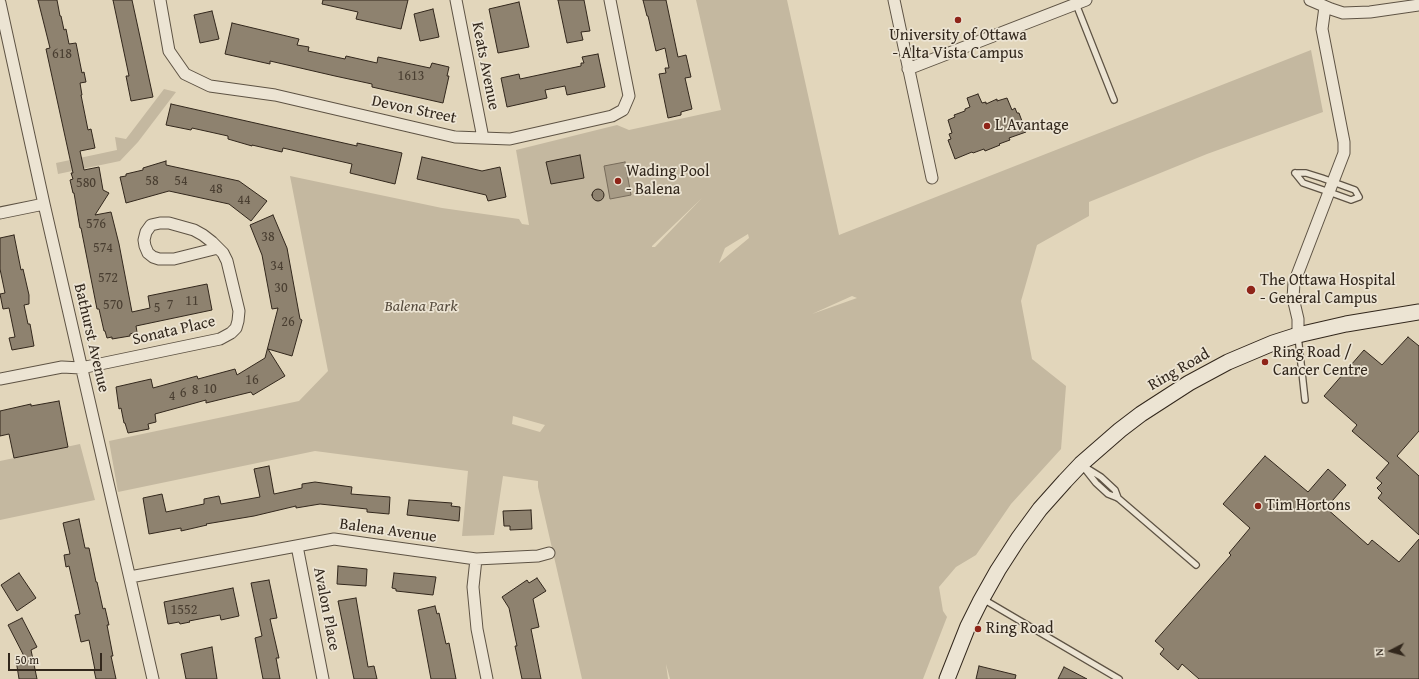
<!DOCTYPE html>
<html>
<head>
<meta charset="utf-8">
<style>
	body { margin:0 }
	#map { position:relative; width:1419px; height:679px; overflow:hidden; background:#e2d6bb; font-family:"Gentium Book Plus",serif }
	canvas { display:block }
	.north { position:absolute; left:1371px; top:631px; width:40px; height:40px; -webkit-text-stroke:3px #ece4d3; paint-order:stroke; rotate:264deg; font-size:11px; font-weight:700; line-height:16px; text-align:center; color:#32271c }
	.north::after { content:''; display:block; margin:auto; width:14px; height:18px; background:#32271c; clip-path:polygon(50% 0,100% 100%,50% 72%,0 100%) }
	.scale { position:absolute; left:8px; top:653px; width:94px; height:18px; box-sizing:border-box; border:2px solid #32271c; border-top:0; padding-left:5px; font-size:12px; line-height:14px; white-space:nowrap; color:#32271c; -webkit-text-stroke:3px #ece4d3; paint-order:stroke }
</style>
</head>
<body>
<div id="map">
<canvas width="1419" height="679"></canvas>
<div class="north">N</div>
<div class="scale">50 m</div>
</div>
<script>
const context = document.querySelector('canvas').getContext('2d');
context.lineJoin = 'round';
function paint(path, color) { context.fillStyle = color; context.fill(path, 'evenodd'); }
const shape = rows => new Path2D(rows.map(r => 'M' + r).join(''));
function strokePath(path, color, width, dash) { context.strokeStyle = color; context.lineWidth = width; context.lineCap = dash ? 'butt' : 'round'; context.setLineDash(dash || []); context.stroke(path); }
function drawText(font, color, halo, rows, align = 'center') {
  context.font = font + ' "Gentium Book Plus",serif'; context.lineWidth = 3.5; context.setLineDash([]); context.textBaseline = 'middle'; context.strokeStyle = halo; context.fillStyle = color; for (const [text, x, y, turn = 0] of rows) {
    context.save(); context.translate(x, y); context.rotate((+turn || 0) * Math.PI / 180); context.textAlign = isNaN(turn) ? turn : align; if (halo) context.strokeText(text, 0, 0); context.fillText(text, 0, 0); context.restore();
  }
}
paint(shape([
	[696,0,787,0,839,235,1311,50,1323,112,1207,154,1089,202,1089,216,1037,245,1021,301,1032,359,1066,386,1061,449,1011,504,976,555,956,567,939,587,943,611,947,617,923,679,670,679,666,664,668,679,582,679,538,487,538,481,503,476,494,535,462,536,468,471,315,451,118,492,109,441,299,401,328,371,290,176,442,208,519,219,522,224,529,225,516,150,617,125,629,130,721,110],
	[702,198,655,247,652,247,652,246],
	[748,234,749,238,719,263,725,248],
	[852,296,857,298,812,314],
	[513,416,545,425,540,432,512,424],
	[164,89,176,92,138,142,120,161,58,174,56,163,117,150,115,137,126,139],
	[80,444,95,500,0,520,0,461]
]), '#c4b8a0');
const water = shape([
	[625,162,631,195,610,199,604,166,625,162]
]);
paint(water, '#a69a85');
strokePath(water, '#786c5b', 1);
const building = shape([
	[38,0,57,0,60,16,61,16,64,30,66,29,69,44,76,43,82,73,84,72,86,82,80,83,82,95,81,95,88,130,91,129,95,148,80,151,84,170,99,167,103,190,109,193,95,215,111,212,119,244,132,312,150,308,148,296,207,284,212,310,136,326,137,332,130,334,130,336,112,339,112,337,107,338,105,331,104,331,99,309,97,309,81,228,80,228,74,193,73,193,70,180,73,179,71,173,73,173,46,49,50,48,38,0],
	[113,0,132,0,153,97,131,101,126,76,129,76,113,0],
	[323,0,408,0,401,29,356,19,358,12,322,4,323,0],
	[558,0,584,0,590,31,581,32,583,40,567,43,558,0],
	[643,0,666,0,678,57,686,55,691,77,685,78,692,109,681,112,681,115,668,118,659,74,666,73,665,68,669,68,665,48,656,51,648,16,647,16,643,0],
	[519,2,529,47,498,53,489,9,519,2],
	[433,9,439,37,420,41,414,14,433,9],
	[212,11,219,39,200,43,194,15,212,11],
	[232,23,299,39,297,45,309,47,308,51,345,59,346,56,377,63,378,57,430,68,432,63,449,67,447,76,449,76,443,103,372,87,372,84,335,76,270,61,270,64,225,54,232,23],
	[598,54,605,87,567,95,565,86,545,90,547,98,507,107,501,78,519,74,520,79,581,66,581,63,584,63,582,57,598,54],
	[978,94,982,103,986,102,986,104,997,99,997,101,1007,98,1012,110,1015,108,1017,113,1019,113,1026,132,1009,138,1010,140,999,144,1000,145,985,151,984,149,973,153,972,152,955,159,948,140,951,139,949,134,952,133,948,120,955,117,954,115,965,111,965,109,970,107,967,98,978,94],
	[171,104,357,146,357,143,402,153,395,184,350,173,352,164,283,148,282,152,252,145,252,146,228,139,228,136,192,128,191,130,166,125,171,104],
	[580,155,584,178,551,184,546,162,580,155],
	[422,157,482,171,500,167,506,197,488,201,486,195,417,179,422,157],
	[166,161,166,165,239,181,267,201,251,221,229,204,169,191,126,203,120,177,126,176,126,174,143,170,143,168,166,161],
	'592 195a6 6 0 1 1 12 0a6 6 0 1 1-12 0Z',
	[273,215,287,248,300,319,302,320,292,356,268,349,285,376,253,395,251,392,206,403,206,400,155,414,156,422,148,424,149,429,128,433,125,423,124,423,121,408,119,409,116,387,151,379,153,388,197,376,198,379,235,369,237,375,265,358,278,308,272,309,262,255,250,225,273,215],
	[14,235,21,270,23,269,29,295,29,304,24,305,28,324,30,324,34,346,12,350,9,338,15,337,9,308,3,309,0,294,5,293,0,269,0,238,14,235],
	[1408,337,1419,346,1419,431,1397,456,1419,476,1419,535,1378,498,1382,493,1377,488,1382,483,1376,478,1389,463,1352,431,1357,425,1324,396,1364,350,1382,365,1408,337],
	[59,401,68,447,14,458,9,434,0,436,0,411,31,404,31,406,59,401],
	[1265,456,1308,492,1328,469,1346,485,1326,508,1368,545,1372,540,1399,562,1419,539,1419,679,1199,679,1182,664,1178,670,1160,654,1164,649,1155,641,1231,555,1229,553,1250,528,1223,504,1265,456],
	[269,466,274,494,302,488,302,484,315,482,352,487,351,494,390,497,389,514,367,512,367,509,320,504,296,508,296,506,254,516,206,524,207,525,181,531,181,528,149,534,143,498,162,494,166,512,204,504,204,499,219,496,221,504,260,497,254,469,269,466],
	[409,500,452,503,451,506,460,507,459,521,407,515,409,500],
	[531,510,532,529,510,530,510,526,504,526,503,511,531,510],
	[79,519,85,548,89,548,96,582,97,582,103,609,105,608,109,625,107,625,113,656,111,656,116,679,96,679,94,670,95,670,89,640,81,642,75,615,80,614,69,566,66,567,64,555,70,554,63,523,79,519],
	[338,566,367,569,366,586,337,584,338,566],
	[19,573,36,598,17,611,1,585,19,573],
	[394,573,436,577,433,595,396,591,396,589,392,588,394,573],
	[537,578,546,591,533,599,539,627,531,629,541,679,522,679,515,646,517,646,509,608,502,597,527,580,529,583,537,578],
	[269,580,277,618,270,619,279,658,276,658,280,679,263,679,255,638,262,636,251,583,269,580],
	[233,588,239,616,221,620,220,615,189,621,190,622,180,624,179,622,168,624,164,602,233,588],
	[356,598,368,667,374,666,377,679,354,679,338,601,356,598],
	[435,606,437,614,439,613,446,644,449,643,456,679,431,679,418,610,435,606],
	[22,618,37,647,31,650,37,679,19,679,16,660,25,658,8,625,22,618],
	[212,647,217,679,186,679,181,654,212,647],
	[979,666,1016,675,1015,679,976,679,979,666],
	[1064,667,1087,679,1058,679,1064,667]
]);
paint(building, '#8e826f');
strokePath(building, '#32271c', 1);
const lane = shape([
	[1076,4,1114,100],
	[1295,173,1306,173,1322,178,1355,190,1359,197,1351,200,1329,192,1303,183,1295,173],
	[1298,336,1305,400],
	[1081,464,1096,483,1108,494,1118,498,1196,565],
	[1085,467,1101,477,1115,490,1118,498],
	[983,599,1119,679]
]);
const street = shape([
	[160,0,169,51,185,74,210,86,275,95,455,137,510,139,612,116,623,110,629,96,610,0],
	[456,0,483,138],
	[894,0,932,178],
	[1310,0,1331,9,1343,13,1370,12,1419,5],
	[0,3,44,204,153,679],
	[908,69,1086,0],
	[0,213,44,204],
	[1298,335,1298,319,1293,298,1294,283,1344,153,1344,142,1322,29,1325,7],
	[0,379,62,367,81,368,220,339,231,333,236,328,238,321,239,311,227,261,223,253,212,242,203,235,194,230,169,223,160,223,151,225,146,232,144,240,145,246,148,253,153,257,159,259,174,259,218,248],
	[297,546,323,679],
	[476,559,473,587,477,629,487,679],
	[130,577,334,539,476,559,538,556,549,553]
]);
const secondary = shape([
	[947,679,968,626,980,602,998,570,1018,539,1040,509,1065,481,1081,464,1120,430,1141,414,1189,383,1228,362,1273,343,1298,335,1346,324,1419,312]
]);
strokePath(lane, '#5e5344', 8);
strokePath(street, '#5e5344', 13);
strokePath(secondary, '#32271c', 17);
strokePath(lane, '#ece4d3', 5.5);
strokePath(street, '#ece4d3', 11);
strokePath(secondary, '#ece4d3', 15);
for (const [x, y, r, color] of [
	[958,20,4,"#8f2418"],
	[987,126,4,"#8f2418"],
	[618,181,4,"#8f2418"],
	[1251,290,5,"#8f2418"],
	[1265,362,4,"#8f2418"],
	[1258,506,4,"#8f2418"],
	[978,629,4,"#8f2418"]
]) { const dot = new Path2D(); dot.arc(x, y, r, 0, 2 * Math.PI); context.fillStyle = color; context.fill(dot); strokePath(dot, '#ece4d3', 1.5); }
drawText('14px', '#493e31', null, [
	["618",62,54],
	["1613",411,76],
	["58",152,181],
	["54",181,181],
	["580",86,183],
	["48",216,189],
	["44",244,200],
	["576",96,224],
	["38",268,237],
	["574",103,248],
	["34",277,266],
	["572",108,278],
	["30",281,288],
	["11",192,301],
	["570",113,305],
	["7",170,305],
	["5",157,308],
	["26",288,322],
	["16",252,380],
	["10",210,389],
	["8",195,390],
	["6",183,393],
	["4",172,396],
	["1552",184,610]
]);
drawText('16px', '#32271c', '#ece4d3', [
	["University of Ottawa",958,36,"center"],
	["- Alta Vista Campus",958,54,"center"],
	["L'Avantage",995,126],
	["Wading Pool",626,172],
	["- Balena",626,190],
	["The Ottawa Hospital",1260,281],
	["- General Campus",1260,299],
	["Ring Road /",1273,353],
	["Cancer Centre",1273,371],
	["Tim Hortons",1266,506],
	["Ring Road",986,629]
], 'left');
drawText('16px', '#32271c', '#ece4d3', [
	["Keats Avenue",485,66,79],
	["Devon Street",414,110,12],
	["Sonata Place",174,331,-13],
	["Bathurst Avenue",91,338,77],
	["Ring Road",1179,370,-30],
	["Balena Avenue",388,531,8],
	["Avalon Place",326,609,79]
]);
drawText('italic 16px', '#564b3d', '#ece4d3', [
	["Balena Park",421,307]
]);
</script>
</body>
</html>
